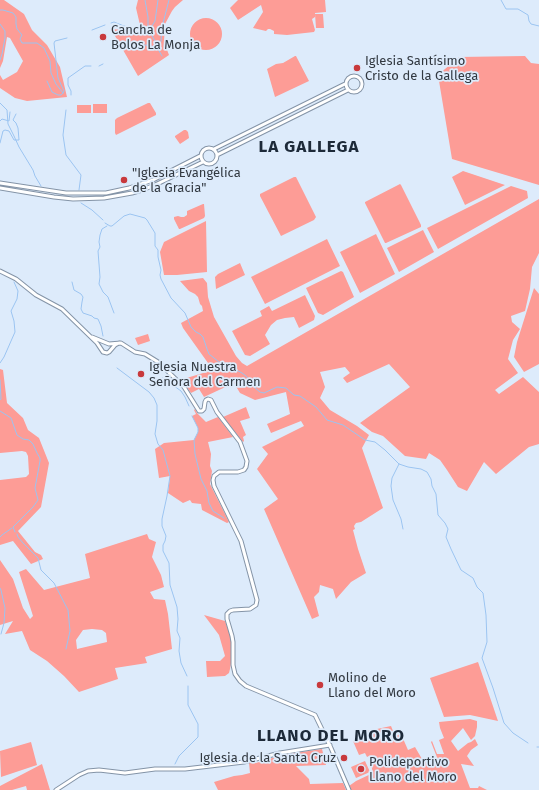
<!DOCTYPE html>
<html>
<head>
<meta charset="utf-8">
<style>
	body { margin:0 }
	canvas { display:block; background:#ddebfb }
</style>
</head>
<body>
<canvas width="539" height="790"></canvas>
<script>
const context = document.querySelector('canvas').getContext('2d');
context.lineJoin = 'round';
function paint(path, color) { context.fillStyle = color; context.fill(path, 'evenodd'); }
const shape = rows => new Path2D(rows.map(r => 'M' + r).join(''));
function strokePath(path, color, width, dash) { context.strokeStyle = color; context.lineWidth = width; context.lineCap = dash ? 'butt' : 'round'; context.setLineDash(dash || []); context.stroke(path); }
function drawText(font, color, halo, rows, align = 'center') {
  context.font = font + ' "Fira Sans",sans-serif'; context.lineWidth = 3.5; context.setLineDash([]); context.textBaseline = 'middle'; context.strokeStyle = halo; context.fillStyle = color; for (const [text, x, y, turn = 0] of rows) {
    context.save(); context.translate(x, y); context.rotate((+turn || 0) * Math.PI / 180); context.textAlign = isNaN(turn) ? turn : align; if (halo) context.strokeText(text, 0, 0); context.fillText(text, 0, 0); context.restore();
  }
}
paint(shape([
	[0,0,4,0,24,14,32,30,47,45,60,67,67,97,27,101,15,98,0,88,0,75,3,80,17,72,23,61,10,38,7,37,3,61,0,68],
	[138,0,183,0,175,7,172,11,165,24,164,42,169,55,138,76,111,29,146,32,140,25,136,8],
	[238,0,325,0,326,12,315,13,315,17,312,19,315,30,314,32,287,35,274,34,274,31,270,29,268,29,266,31,253,28,263,12,261,5,238,20,230,8],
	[315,14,323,14,324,28,316,28],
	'190 34a16 16 0 1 1 32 0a16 16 0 1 1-32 0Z',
	[295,56,296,56,309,81,275,97,267,69,276,64,283,63],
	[525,56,531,63,539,64,539,185,452,159,438,75,459,57],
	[148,103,150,103,156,113,156,115,116,135,115,133,115,120,117,118],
	[93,104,107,104,107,113,93,113],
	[77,105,91,105,91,113,77,113],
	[184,130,186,130,188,132,189,138,180,144,175,137,175,136],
	[463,171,505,185,465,205,452,177],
	[294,177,296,177,316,217,314,220,281,236,260,196,260,194],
	[400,184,401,185,421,225,421,227,386,243,385,243,365,203,365,202],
	[511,186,527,191,528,198,438,249,427,228],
	[539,199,539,253,532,267,530,289,525,311,511,316,512,322,520,329,513,340,508,359,518,373,495,390,499,394,523,377,539,392,539,444,529,447,496,474,484,462,467,491,458,487,447,470,440,460,429,453,426,459,405,456,383,436,372,432,360,423,410,387,389,364,347,383,343,378,350,373,345,367,320,372,325,387,320,398,330,410,357,426,369,435,362,448,383,508,361,522,356,523,354,526,355,529,353,530,358,549,366,573,351,582,336,599,333,589,320,585,319,592,314,597,319,616,312,619,264,509,278,499,257,469,268,454,262,447,304,426,301,421,271,433,267,424,290,414,286,392,255,400,240,393,234,383,204,397,199,389,191,393,186,386,180,380,213,370,183,328,181,323,203,311,202,306,200,304,198,297,195,294,189,291,180,281,203,278,207,283,208,297,214,317,236,356,242,363,247,366],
	[203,204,204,204,205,216,204,218,180,229,179,229,174,219,174,217,178,216,181,217,184,217,187,215,187,211],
	[206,221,207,272,177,275,164,275,160,252,164,242],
	[423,230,434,252,399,272,387,248],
	[376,234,395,274,360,293,340,252],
	[327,239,340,266,265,304,251,277],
	[240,263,245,275,216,289,215,277,218,274],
	[341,271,343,272,354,297,323,315,318,313,306,288],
	[534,288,539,294,539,364,524,372,514,357,517,342],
	[305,295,315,316,314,320,299,328,294,317,285,318,277,320,271,325,265,335,270,344,250,356,245,355,232,331,262,316,260,311,269,306,272,311],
	[148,334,150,341,138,345,135,338],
	[0,369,3,370,7,403,23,418,28,430,39,438,49,463,41,507,18,531,35,552,41,555,43,559,31,564,13,541,0,545,0,480,26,477,29,474,28,456,26,452,22,451,0,453],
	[246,407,250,418,240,421,246,435,243,437,244,441,243,442,223,417],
	[195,409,197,413,206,422,218,417,233,437,208,442,211,454,210,466,212,471,210,484,229,522,227,523,202,510,201,504,192,503,190,500,183,503,168,493,170,476,159,478,155,449,164,443,194,440,198,432,198,428,192,416,196,414,194,410],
	[147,534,149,539,156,542,152,557,161,575,164,587,150,592,154,599,165,600,168,614,172,649,145,657,147,663,115,668,118,679,79,692,64,676,47,661,30,650,22,631,5,634,13,621,0,625,0,560,13,579,23,608,30,619,33,616,19,572,26,569,44,590,90,578,85,554],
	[92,629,102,630,106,633,107,642,77,649,76,640,83,630],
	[204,615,225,621,231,637,232,657,230,669,229,673,225,676,207,677,206,661,220,661,225,656,219,635],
	[478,662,498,721,470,715,444,717,430,678],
	[470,719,477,721,477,727,475,736,471,740,463,728,451,741,458,751,468,743,471,742,475,739,478,745,471,750,467,756,474,766,461,764,470,788,478,788,479,786,487,790,350,790,349,786,356,781,373,773,369,756,367,757,365,753,359,755,353,741,364,739,363,732,391,726,395,736,401,734,408,750,415,747,422,759,426,758,426,763,440,765,431,742,432,741,437,754,444,754,439,740,444,738,440,728,439,722],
	[31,742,37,765,1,777,0,751],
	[322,749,326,765,296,766,309,779,310,784,343,783,346,790,218,790,214,782,234,776,242,775,250,773,249,763,256,763,282,755],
	[365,761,370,772,356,778,351,767],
	[42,764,50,790,27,790,26,786,12,790,0,790,0,786]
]), '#fd9c96');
strokePath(shape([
	[145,0,148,17,148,28,156,43,158,49,162,56],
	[501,0,506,9,518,9,528,15,529,21,531,24,539,26],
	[0,10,3,10,13,13,16,17,16,24,17,29,22,35,20,39,22,43,37,43,44,48,50,61,51,73,56,84,63,93],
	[111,23,114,22,124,26,132,28,142,27,148,30,150,29,155,21,158,0],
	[0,24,5,31,5,38,2,54,0,60],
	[92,30,105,25],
	[122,47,126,46,145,45,156,47,159,46,161,41,162,27,169,0],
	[99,66,103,64],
	[47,81,52,92,58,95,61,95,63,93,64,91,58,78,54,43,55,41,67,38],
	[71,95,71,91,68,85,68,78,85,66,91,66],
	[0,103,7,110,8,124,14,136,19,147,33,170,35,176,41,186],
	[66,110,63,135,66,155,81,175,79,190],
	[0,121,2,119,9,121,10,112],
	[0,143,3,131,5,130,9,131,14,140,19,140,18,128,16,123,13,120,16,114],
	[81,203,92,210,103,220],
	[105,223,110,226,112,226,124,216,130,214,145,218,147,220,155,233,155,246,158,250,158,257,161,270,160,275,161,279,171,298,185,313,191,327,196,332,200,334,203,337,207,349,209,354,219,362,225,364,242,373,246,376,255,388,260,392,264,393,277,387,286,388,294,395,300,396,316,407,327,420,343,425,365,440,375,442,385,450,399,464,408,467,421,469,427,472,431,479,432,486,436,494,438,515,445,523,448,529,446,537,451,549,461,570,473,578,477,587,483,593,486,615,487,642,482,658,493,688,504,723,513,733,528,743],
	[107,226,102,229,100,235,99,242,100,247,98,251,100,277,99,284,103,292,108,297,114,313],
	[72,282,74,290,81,294,83,297,82,302,81,309,83,313,92,316,94,318,98,319,101,326,103,336],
	[0,363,4,357,15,332,14,321,11,311,17,299,18,291,14,282],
	[117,368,149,392,154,398,157,405,157,421,155,434,158,444,163,450,170,476,167,496,162,519,162,526,166,536,165,541,163,545,163,551,169,563,170,585,177,607,178,619,177,631,180,638,179,651,181,663,187,676],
	[163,378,181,391,185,397,189,406],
	[0,380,1,399,0,400],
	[0,411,11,418,17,435,23,439,29,440,33,444,37,453,40,458,40,461,35,488,38,500,33,507,13,527,15,532],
	[192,416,198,428,198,432,194,440,195,454,201,479,207,491,209,503,213,511,224,518],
	[399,464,392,478,391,486,393,500,401,519,403,529],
	[17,534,18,537,23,543,38,558,41,570,54,583,68,610,70,631,66,649],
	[0,537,2,535,12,528],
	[0,588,1,590,5,608,4,623,1,634],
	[537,747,539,747],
	[175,764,179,756,198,737,198,724,188,705,188,686]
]), '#9bc4f1', 1);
const secondary = shape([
	'346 84a8 8 0 1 1 16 0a8 8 0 1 1-16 0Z',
	'201 156a8 8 0 1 1 16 0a8 8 0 1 1-16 0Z',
	[214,149,345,84],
	[217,155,348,90],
	[0,183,66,193,106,193,129,188,153,180,200,156],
	[0,188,54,197,73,199,104,198,132,193,142,190,155,185,203,162],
	[0,271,16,279,36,295,62,309,97,343,103,352,107,353,109,352,115,345,119,343],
	[92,337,109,344,121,343,135,352,145,354,158,362,184,387,199,411,202,411,204,409,205,402,206,400,208,399,211,400,217,412,240,442,247,461,246,467,244,470,238,472,219,472,214,476,213,480,214,486,241,541,257,600,256,605,250,609,233,610,230,611,227,614,227,619,232,636,233,642,233,665,235,674,240,681,246,686,315,715,331,748,349,790],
	[56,790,79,775,88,771,99,770,125,773,155,769,185,769,244,762,280,753,330,745]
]);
strokePath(secondary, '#8494a7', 5);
strokePath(secondary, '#fff', 3);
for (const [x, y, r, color] of [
	[103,37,4,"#c8393c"],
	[357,68,4,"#c8393c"],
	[124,180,4,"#c8393c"],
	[141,374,4,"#c8393c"],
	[320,685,4,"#c8393c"],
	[344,758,4,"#c8393c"],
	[361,769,4,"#c8393c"]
]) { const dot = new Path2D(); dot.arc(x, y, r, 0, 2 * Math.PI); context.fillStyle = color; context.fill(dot); strokePath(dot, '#ddebfb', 1.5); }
drawText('13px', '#323941', '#ddebfb', [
	["Cancha de",111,30],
	["Bolos La Monja",111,45],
	["Iglesia Santísimo",365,61],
	["Cristo de la Gallega",365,76],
	["\"Iglesia Evangélica",132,173],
	["de la Gracia\"",132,188],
	["Iglesia Nuestra",149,367],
	["Señora del Carmen",149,382],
	["Molino de",328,678],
	["Llano del Moro",328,693],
	["Iglesia de la Santa Cruz",336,758,"right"],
	["Polideportivo",369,762],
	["Llano del Moro",369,777]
], 'left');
context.letterSpacing = '1px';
drawText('bold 17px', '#1d2a39', '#ddebfb', [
	["LA GALLEGA",309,147],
	["LLANO DEL MORO",331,736]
]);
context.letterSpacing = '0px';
</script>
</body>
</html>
